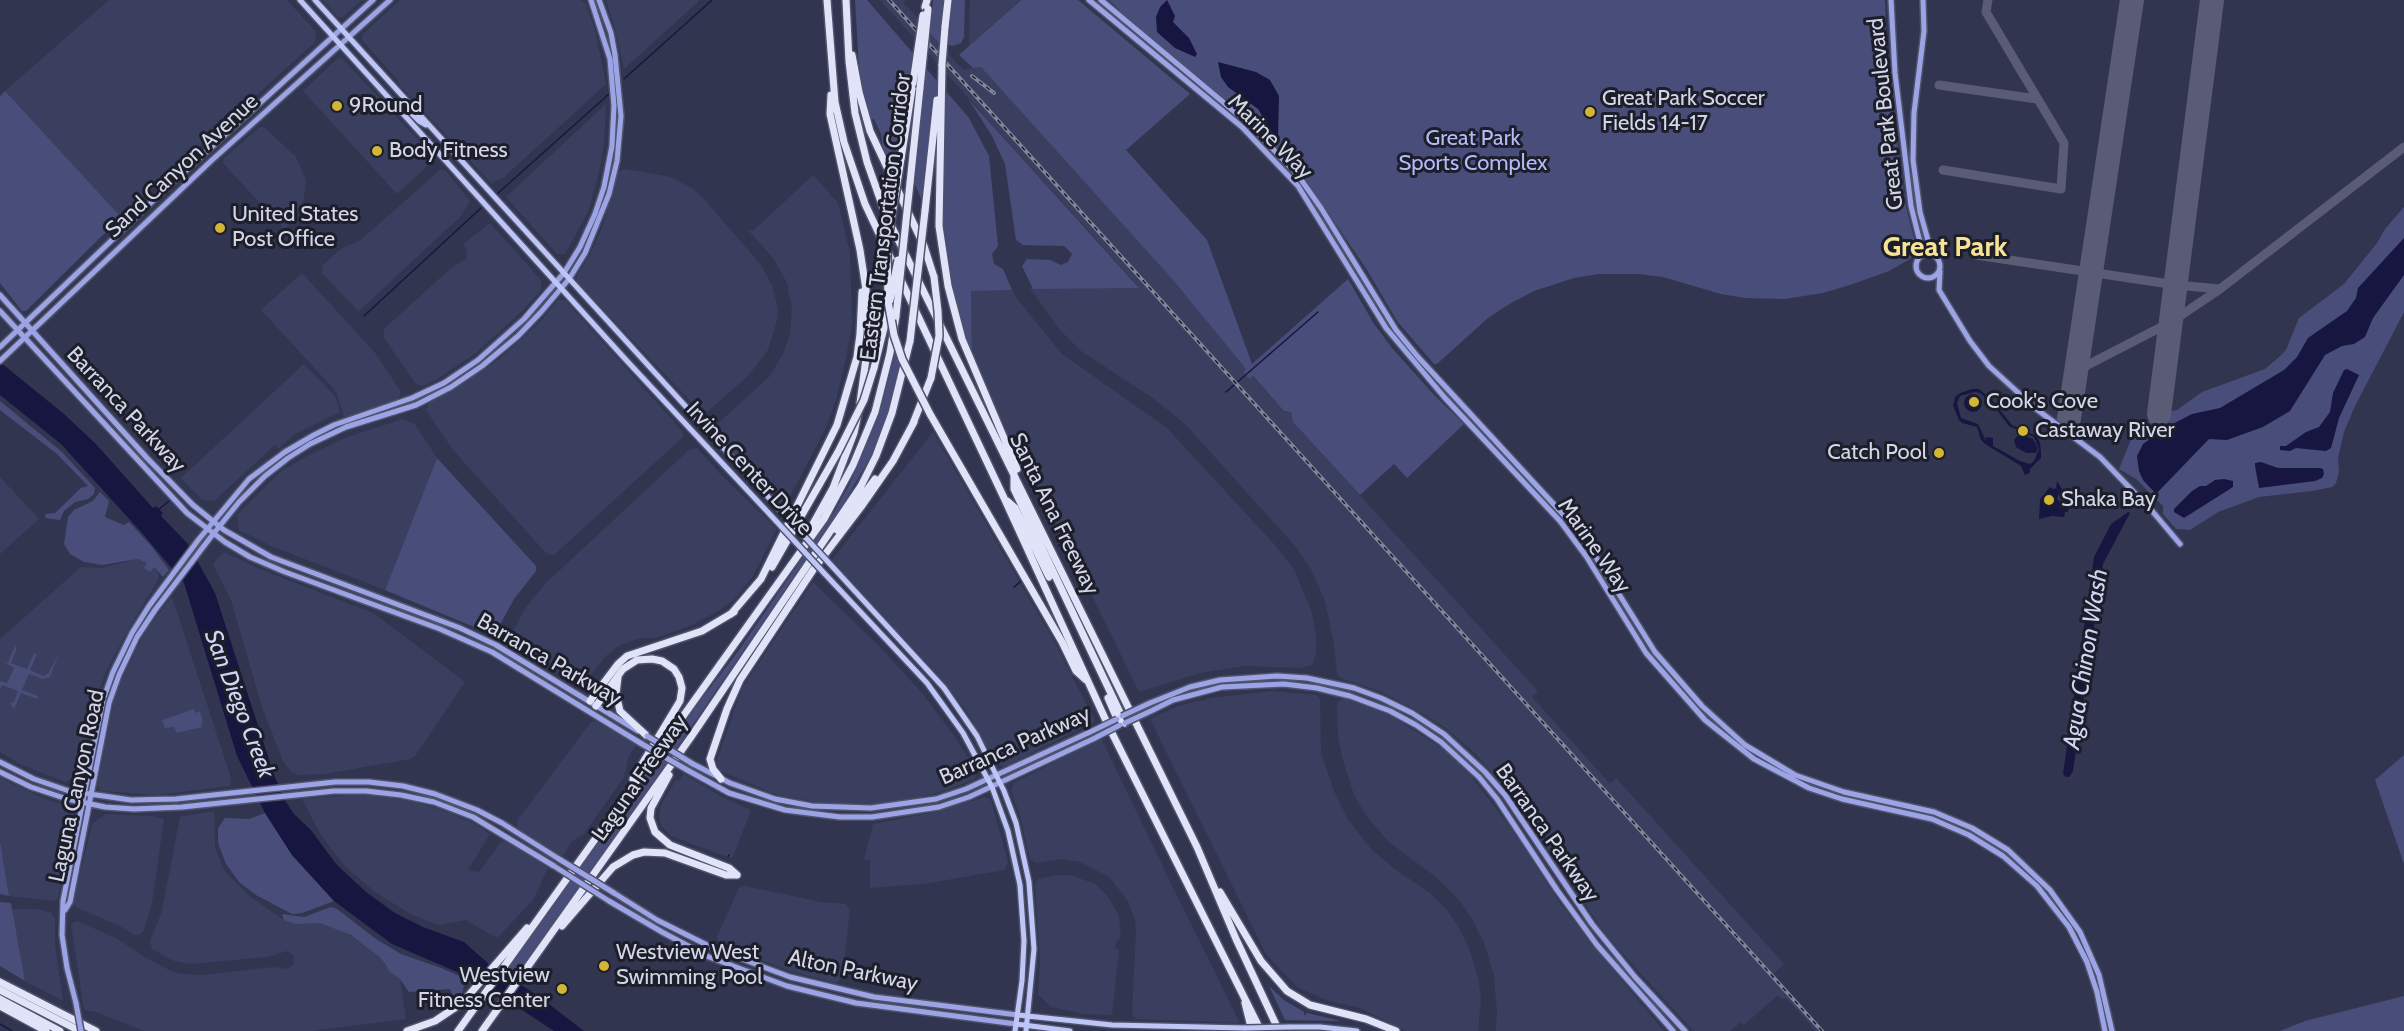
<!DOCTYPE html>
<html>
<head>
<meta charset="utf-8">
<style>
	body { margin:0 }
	canvas { display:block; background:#323550 }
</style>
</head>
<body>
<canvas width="2404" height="1031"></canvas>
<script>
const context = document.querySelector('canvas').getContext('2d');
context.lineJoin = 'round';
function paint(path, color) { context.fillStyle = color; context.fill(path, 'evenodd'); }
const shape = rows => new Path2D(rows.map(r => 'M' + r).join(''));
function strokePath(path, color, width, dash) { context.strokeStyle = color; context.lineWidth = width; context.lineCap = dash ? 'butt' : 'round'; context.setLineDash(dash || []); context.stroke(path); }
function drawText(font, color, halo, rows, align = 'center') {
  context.font = font + ' Cabin,sans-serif'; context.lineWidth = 6; context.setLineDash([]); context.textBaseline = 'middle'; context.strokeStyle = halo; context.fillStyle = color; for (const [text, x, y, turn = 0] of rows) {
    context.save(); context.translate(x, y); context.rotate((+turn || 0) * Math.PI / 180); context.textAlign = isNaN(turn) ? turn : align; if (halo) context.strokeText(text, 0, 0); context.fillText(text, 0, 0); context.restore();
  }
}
paint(shape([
	[109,0,287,0,316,32,315,42,121,217,5,91],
	[323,0,362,0,343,17,338,17],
	[400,0,580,0,586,4,595,30,606,84,503,178,491,183,400,86,396,78,362,40,363,34],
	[606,0,700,0,624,69,614,25],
	[880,0,905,0,904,3,963,70,981,66,1175,281,1246,369,1243,372,1249,378,1252,376,1284,411,1291,412,1293,422,1538,691,1532,697,1610,784,1616,778,1784,964,1772,975,1823,1031,1816,1031,1786,998,1782,999,1778,995,1744,1025,1741,1022,1730,1031,1693,1031,1607,936,1510,794,1476,754,1447,729,1425,715,1382,692,1341,678,1337,674,1334,644,1325,601,1312,571,1296,547,1185,424,1154,399,1081,351,1059,329,1030,288,1139,287],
	[970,0,1020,0,969,46],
	[338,58,343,59,434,157,433,161,397,194,303,91],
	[606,104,604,144,599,173,588,212,565,254,557,254,506,197],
	[264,127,296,157,306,180,303,203,297,216,284,229,223,163,224,158,259,128],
	[441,169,445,170,470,201,461,216,359,311,357,310,322,273,323,265,341,249,359,241,371,231],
	[625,169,671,177,692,188,705,200,761,265,773,288,778,310,777,320,768,350,748,376,708,411,700,411,577,282,576,277,591,253,603,225,617,173],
	[813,175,838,203,850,253,852,323,846,359,836,400,826,428,784,508,713,435,714,427,770,376,783,354,790,335,792,309,787,283,774,259,748,230,754,230],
	[490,223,541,280,541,290,524,309,476,353,437,379,423,386,416,384,384,338,384,329,452,267,466,259,467,249,463,244],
	[302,273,376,354,401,392,398,400,344,417,337,394,332,387,261,310],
	[971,290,1012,290,1017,299,1062,354,1167,428,1274,544,1294,569,1311,610,1316,635,1316,654,1312,665,1302,668,1245,666,1200,673,1139,692,1062,534,1057,530,1023,468,972,354],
	[558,300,565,300,683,432,683,437,554,555,547,554,453,450,426,410,429,402,462,384,498,360,540,322],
	[304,364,335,396,340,412,295,434,278,449,275,445,214,501,202,500,181,478],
	[403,419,414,423,437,458,385,590,271,546,239,530,237,515,280,472,309,455,347,437],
	[933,432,1055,643,1095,721,1004,767,996,763,966,710,938,675,832,560],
	[697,448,720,474,777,529,753,576,734,600,718,611,690,626,655,638,640,638,620,645,606,656,583,685,576,683,507,643,526,607,546,583,690,449],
	[0,477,39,519,0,554],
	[224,552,257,568,373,613,465,682,415,756,411,759,324,774,298,775,291,772,283,761,263,710,231,600,213,564],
	[138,559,151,565,158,572,158,580,130,626,104,676,93,710,81,775,65,782,20,764,0,752,0,639,81,567,102,568],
	[813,582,881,648,922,693,955,737,977,772,975,779,947,790,921,797,879,804,842,804,818,802,778,795,718,770,717,760,742,688],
	[172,597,231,778,230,786,156,795,101,791,97,785,114,701,121,682,145,631],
	[1272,691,1316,695,1320,699,1321,753,1334,791,1349,821,1371,849,1396,870,1430,893,1446,909,1458,926,1470,951,1478,978,1481,999,1478,1031,1406,1031,1360,1008,1326,1000,1297,987,1266,954,1150,719,1178,706,1212,698],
	[1343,698,1391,716,1446,751,1469,774,1511,828,1557,899,1596,950,1664,1031,1496,1031,1497,1012,1494,975,1484,943,1472,919,1459,900,1436,877,1390,843,1367,817,1354,795,1342,757,1338,736,1337,703],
	[596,721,637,745,629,755,624,777,584,834,571,842,563,856,518,828,517,821,591,722],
	[1101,738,1181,904,1240,1023,1136,1019,1132,1014,1136,930,1135,920,1128,901,1110,878,1080,862,1062,859,1036,863,1030,859,1020,816,1011,790,1014,783],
	[684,774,722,797,751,810,733,857,730,858,671,836,661,825,659,815,661,805,676,780,679,781],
	[0,778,47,800,71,807,76,813,58,898,53,901,9,896,0,841],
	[360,794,416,802,448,812,475,824,490,834,468,870,479,872,501,842,507,841,548,868,533,900,497,938,465,920,439,925,412,915,375,892,345,866,321,835,302,799],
	[985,797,991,800,1008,862,1005,870,923,884,870,888,870,860,864,860,873,824,931,813],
	[214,811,215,847,223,868,230,877,252,898,284,920,320,923,340,929,367,946,385,963,389,971,400,979,406,1019,311,1031,145,1031,96,1012,84,1010,71,924,77,921,116,938,146,958,173,972,182,974,201,975,274,967,287,969,294,964,294,956,287,951,268,957,190,964,174,961,152,949,150,941,162,911,180,817],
	[106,814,153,816,164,819,152,903,143,932,139,935,134,935,120,926,78,908,73,904,92,824],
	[1057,875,1071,875,1095,884,1107,895,1119,916,1121,938,1117,940,1115,948,1119,950,1112,1015,1084,1014,1051,1007,1038,994,1040,962,1035,884,1038,879],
	[745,886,821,902,845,904,850,910,842,978,836,983,793,972,719,944,717,937,739,888],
	[12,909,36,909,52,913,55,919,55,945,63,1001,25,981]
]), '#3a3e5f');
paint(shape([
	[855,0,867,0,969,118,989,156,998,246,992,254,994,264,1003,269,1012,290,971,291,972,354,956,306,944,230,944,110,934,103,923,203,913,180,923,90,909,81,894,176,883,151,881,134,874,119,870,120,864,100,859,67],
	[933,0,943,0,939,43,930,33],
	[952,0,965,0,964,37,961,43,953,46,948,45],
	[1021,0,1078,0,1190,94,1126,150,1207,240,1252,364,1348,279,1374,324,1392,348,1435,396,1464,424,1407,478,1394,464,1360,495,1293,422,1291,412,1284,411,1253,376,1249,379,1243,372,1246,369,1174,281,981,67,973,68,959,55],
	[1109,0,1885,0,1887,64,1906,207,1916,246,1915,253,1910,259,1889,271,1853,284,1823,293,1785,299,1745,298,1721,294,1663,277,1638,274,1598,274,1574,278,1534,291,1511,303,1488,318,1437,364,1434,364,1397,321,1367,270,1306,180,1261,130,1148,37],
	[5,91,121,217,26,311,22,311,0,283,0,96],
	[969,100,1001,135,1139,288,1033,289,1022,266,1027,259,1050,260,1061,265,1068,262,1072,254,1064,246,1023,245,1016,240,1005,164,992,136],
	[2404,207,2404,312,2354,408,2344,432,2338,458,2339,472,2336,483,2332,487,2312,491,2259,497,2218,512,2190,530,2176,529,2163,514,2163,506,2136,479,2119,469,2134,432,2159,414,2177,410,2202,392,2265,369,2278,358,2286,350,2299,318,2344,284,2377,243,2385,229],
	[907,346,884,425,872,454,841,508,622,828,515,978,506,970,652,764,739,650,834,512,849,485,871,435,885,393,896,348],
	[0,401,62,452,95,488,94,494,88,499,75,502,64,511,60,520,45,518,46,514,55,513,81,488,88,486,57,454,0,410],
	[437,458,536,566,536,571,514,599,496,632,491,634,385,590],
	[100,492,109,501,105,517,124,525,129,522,152,547,169,570,163,577,154,567,150,572,144,568,147,563,138,559,102,565,84,562,70,554,64,544,68,517,74,510,93,501],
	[15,646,17,648,11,663,27,669,34,653,37,654,30,670,43,676,48,674,59,653,50,677,42,679,29,674,22,690,38,696,37,699,21,693,14,709,10,703,14,702,18,691,2,685,0,690,0,681,7,683,14,668,0,660,8,663],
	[194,709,195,713,200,711,203,722,201,723,202,727,177,733,174,727,165,728,162,720],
	[2404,755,2404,864,2375,780],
	[265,813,292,855,334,901,302,913,292,914,256,895,240,883,226,864,218,843,218,828,225,818,249,819],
	[0,841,9,896,0,894],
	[0,902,11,903,25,981,0,966],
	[331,907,337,909,376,939,401,954,441,968,473,982,464,985,462,994,455,1001,450,989,409,992,400,979,389,971,385,963,378,956,351,935,320,923,295,924,284,920,282,914,304,917],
	[1269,986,1284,1000,1304,1012,1304,1016,1307,1013,1341,1021,1285,1020],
	[2404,996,2404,1031,2280,1031,2305,1021]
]), '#494d79');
paint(shape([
	[1167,0,1175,16,1173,22,1189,38,1197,54,1195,57,1175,48,1157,32,1156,17,1160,7],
	[1218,62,1256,72,1270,80,1279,96,1278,137,1275,137,1258,109,1228,87,1221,77],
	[2404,238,2404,275,2373,318,2365,337,2354,344,2342,346,2325,355,2290,411,2263,427,2227,440,2209,439,2156,494,2143,480,2139,471,2137,456,2143,444,2167,427,2192,414,2220,408,2284,370,2297,357,2308,338,2347,311,2356,298,2358,288],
	[0,362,64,414,95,443,153,508,156,506,163,513,161,516,188,544,215,593,274,775,286,802,294,814,311,830,336,864,366,892,395,913,423,927,464,942,490,965,537,995,584,1031,554,1031,478,981,392,944,334,901,292,855,265,813,237,756,184,583,142,533,61,444,0,395],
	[2347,369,2359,375,2339,418,2331,448,2326,451,2296,448,2290,451,2280,450,2280,446,2286,446,2306,432,2319,427,2330,412,2333,393,2344,370],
	[1972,389,1979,389,1991,399,2012,425,2036,436,2040,442,2041,453,2041,458,2030,469,2030,473,2025,475,2021,466,1985,444,1981,440,1977,427,1962,423,1959,420,1953,406,1955,397,1960,393],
	[1975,392,1980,393,1991,402,2009,426,2034,437,2039,449,2034,461,2030,464,2020,461,1993,446,1993,438,1986,437,1986,441,1978,424,1961,418,1957,403,1960,396],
	'1964 403a9 9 0 1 1 18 0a9 9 0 1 1-18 0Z',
	[2019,434,2033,439,2038,448,2036,453,2026,453,2016,447,2014,440],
	[2261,462,2278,468,2320,468,2323,469,2324,474,2322,478,2315,481,2259,488,2255,466,2255,463],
	[2224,479,2233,481,2233,487,2184,518,2174,512,2174,509,2192,491,2200,486,2206,486,2215,480],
	[2057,481,2064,492,2059,494,2057,498,2060,503,2069,506,2068,512,2065,512,2064,517,2052,516,2039,519,2040,499,2050,487,2053,489,2056,488],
	[2128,512,2130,513,2103,564,2073,771,2069,777,2066,777,2063,774,2094,557,2111,524]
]), '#161641');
strokePath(shape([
	[624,79,712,0],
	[497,194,609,94],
	[364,316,481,208],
	[1226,392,1318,312],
	[158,510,169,501],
	[1058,546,1064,541],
	[1014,587,1021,581],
	[728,857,729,855],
	[0,1024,12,1031]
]), '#161641', 1.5);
strokePath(shape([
	[1939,85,2037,99],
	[1943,170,2061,189,2064,143,1986,12,1988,0],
	[1976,255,2176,285,2220,289,2404,147],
	[2076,371,2171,322,2220,289]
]), '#5a5c75', 9);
strokePath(shape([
	[2159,414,2212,0],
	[2068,425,2132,0]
]), '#5a5c75', 24);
const secondary = shape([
	[1089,0,1242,127,1298,186,1386,328,1445,398,1560,521,1586,556,1646,653,1705,720,1754,759,1809,788,1842,799,1932,819,1969,835,2003,856,2037,886,2069,927,2087,962,2097,992,2105,1031],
	[1101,0,1248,123,1297,174,1321,208,1396,330,1418,357,1572,524,1594,554,1655,652,1702,706,1745,745,1795,775,1844,792,1934,812,1972,828,2008,850,2050,890,2080,932,2099,975,2112,1031],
	[1891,0,1895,73,1911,206,1921,246,1918,259],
	[1923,0,1924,31,1914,113,1913,160,1920,212,1929,244,1936,257],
	'1916 266a12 12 0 1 1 24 0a12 12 0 1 1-24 0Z',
	[1940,271,1939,290,1970,341,1989,366,2035,408,2100,457,2153,512,2180,544],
	[0,295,147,458,193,505,224,530,271,557,460,628,496,645,638,731],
	[0,311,187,513,225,542,250,557,285,572,440,629,492,652,642,744],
	[0,347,158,196,373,0],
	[0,361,212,160,390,0],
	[1150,703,1190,687,1220,680,1277,676,1307,678,1354,688,1381,698,1412,713,1444,734,1485,772,1505,795,1592,924,1635,977,1685,1031],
	[1153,710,1173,700,1222,687,1284,684,1317,688,1350,696,1390,711,1416,725,1441,742,1479,777,1497,799,1557,890,1597,945,1673,1031],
	[0,762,34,779,69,791,131,800,176,799,335,782,369,782,403,786,435,794,477,810,502,823,559,859],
	[693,764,730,783,775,799,812,806,871,808,936,799,966,789,1088,733],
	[689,771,729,793,785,810,840,817,872,817,939,807,969,797,1093,739],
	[0,772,31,787,67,799,105,807,134,809,182,807,334,791,366,791,401,795,434,802,473,817,554,866],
	[614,893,657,920,713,948,790,977,874,997,1018,1015],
	[609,901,662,932,709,957,787,986,856,1003,1016,1024],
	[65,910,70,902,109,703,119,675,137,637,155,610,210,538,239,502,265,476,288,458,310,444,346,427,416,405,451,387,482,366,518,336,541,312,569,279,585,253,609,194,617,161,621,116,615,55,611,33,599,0],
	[76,1003,67,968,62,935,63,901,103,700,113,672,132,633,149,606,199,539,249,479,285,452,314,435,334,425,412,398,444,383,478,360,524,319,564,273,580,247,595,214,604,187,612,146,614,106,610,59,591,0]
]);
const primary = shape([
	[300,0,627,361,777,522],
	[315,0,782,512],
	[395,104,404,106,419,121,426,125],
	[830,564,944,688,977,736,1004,791,1016,823,1029,882,1034,949,1026,1031],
	[824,573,927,683,963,733,992,787,1008,831,1020,885,1024,941,1022,981,1015,1031],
	[1018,1015,1112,1025,1245,1028],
	[1016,1024,1070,1031],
	[1289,1027,1320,1027,1357,1031]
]);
const motorway = shape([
	[827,0,835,102,844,142,865,204,1005,500,1108,725,1261,1031],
	[846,0,849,61,855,113,867,162,885,213,1197,847,1236,939,1279,1031],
	[925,7,927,0],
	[945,27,948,0],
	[852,55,859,92,870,131,924,246,934,277],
	[942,64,939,226,948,286,962,339,1017,469],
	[831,95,830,114,860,250,866,290,868,344,860,403],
	[901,159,913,83],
	[910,183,920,88],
	[925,211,937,100],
	[874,368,888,312],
	[930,414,1062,642,1076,671,1086,680],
	[912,426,931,378],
	[1014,473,1014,489,1125,723],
	[1007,501,1015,508,1049,577],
	[837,530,875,479],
	[808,533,833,488,854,433,858,414],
	[772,567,838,452],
	[731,614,761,579,837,425,857,357,860,334,862,292],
	[618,677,616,694,620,711,647,736],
	[1108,698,1119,723],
	[590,701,618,664,627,656,702,631,734,612],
	[596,706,623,669,637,660,652,659,662,661,674,669,679,677,682,688,680,701,633,779],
	[669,775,651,808,650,818,655,832,670,845,729,868,737,875],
	[721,779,713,769,710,759,727,709,740,680,813,570,861,507,893,461,914,422],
	[1220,892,1261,961,1287,991,1310,1005,1366,1019,1396,1031],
	[562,926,613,867,633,855,644,852,665,853,726,875,737,875],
	[0,982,96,1031],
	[0,990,80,1031],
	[0,999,60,1031],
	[1245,1003,1252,1031],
	[0,1006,46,1031],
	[407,1031,435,1021,462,1003,527,928],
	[458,1031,824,519,853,465,875,412,890,353,896,316],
	[482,1031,691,737,861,486,876,456,892,413,910,341]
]);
strokePath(secondary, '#4f526b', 8);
strokePath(primary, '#4f526b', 8);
strokePath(motorway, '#4f526b', 10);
strokePath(secondary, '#9ca4e5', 5);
strokePath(primary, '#bec5f7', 5);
strokePath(motorway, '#e1e4f8', 7);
const rail = shape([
	[889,0,1822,1031],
	[972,76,994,93]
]);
strokePath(rail, '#81849a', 4);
strokePath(rail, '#1c1e2a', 1.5, [4.5]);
const secondaryBridge = shape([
	[1122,716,1150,703],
	[1125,723,1153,710],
	[1088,733,1117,719],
	[647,736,693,764],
	[1093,739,1120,725],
	[642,744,689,771],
	[559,859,614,893],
	[554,866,609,901],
	[76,1003,81,1031]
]);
const primaryBridge = shape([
	[782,512,830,564],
	[777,522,824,573],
	[1245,1028,1289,1027]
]);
const motorwayBridge = shape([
	[942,64,945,27],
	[913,83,923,15],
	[920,88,928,9],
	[901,159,887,246,888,301,894,335,902,359,930,414],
	[890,300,898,260],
	[896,316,910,183],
	[910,341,925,211],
	[931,378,939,336,938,311,934,277],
	[838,452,864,400,874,368]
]);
strokePath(secondaryBridge, '#4f526b', 8, []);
strokePath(primaryBridge, '#4f526b', 8, []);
strokePath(motorwayBridge, '#4f526b', 10, []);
strokePath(secondaryBridge, '#9ca4e5', 5);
strokePath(primaryBridge, '#bec5f7', 5);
strokePath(motorwayBridge, '#e1e4f8', 7);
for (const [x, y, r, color] of [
	[337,106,6,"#d3b635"],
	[1590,112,6,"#d3b635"],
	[377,151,6,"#d3b635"],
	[220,228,6,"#d3b635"],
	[1974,402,6,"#d3b635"],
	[2023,431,6,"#d3b635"],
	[1939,453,6,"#d3b635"],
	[2049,500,6,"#d3b635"],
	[604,966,6,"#d3b635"],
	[562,989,6,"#d3b635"]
]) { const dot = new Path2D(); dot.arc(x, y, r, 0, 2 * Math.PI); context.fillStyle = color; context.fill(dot); strokePath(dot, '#1c1e2a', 2); }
drawText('22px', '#d4d6e8', '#1c1e2a', [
	["Great Park Soccer",1602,99],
	["Fields 14-17",1602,124],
	["9Round",349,106],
	["Body Fitness",389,151],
	["United States",232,215],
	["Post Office",232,240],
	["Cook's Cove",1986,402],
	["Castaway River",2035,431],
	["Catch Pool",1927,453,"right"],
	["Shaka Bay",2061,500],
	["Westview West",616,953],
	["Swimming Pool",616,978],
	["Westview",550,976,"right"],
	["Fitness Center",550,1001,"right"]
], 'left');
drawText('22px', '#d4d6e8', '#1c1e2a', [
	["Great Park Boulevard",1886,114,-96],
	["Marine Way",1270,137,45],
	["Sand Canyon Avenue",182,166,-43],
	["Eastern Transportation Corridor",886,217,-83],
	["Barranca Parkway",126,410,47],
	["Irvine Center Drive",749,469,47],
	["Santa Ana Freeway",1054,514,64],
	["Marine Way",1594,546,55],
	["Barranca Parkway",549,660,30],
	["Barranca Parkway",1015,746,-24],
	["Laguna Freeway",640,778,-55],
	["Laguna Canyon Road",77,786,-78],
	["Barranca Parkway",1547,833,55],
	["Alton Parkway",853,971,12]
]);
drawText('22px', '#b2bbf8', '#1c1e2a', [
	["Great Park",1473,139],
	["Sports Complex",1473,164]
]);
drawText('italic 24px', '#d0d5f5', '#1c1e2a', [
	["Agua Chinon Wash",2086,659,-81],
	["San Diego Creek",239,704,69]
]);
drawText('bold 28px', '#f7e395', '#1c1e2a', [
	["Great Park",1945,248]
]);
</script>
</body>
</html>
